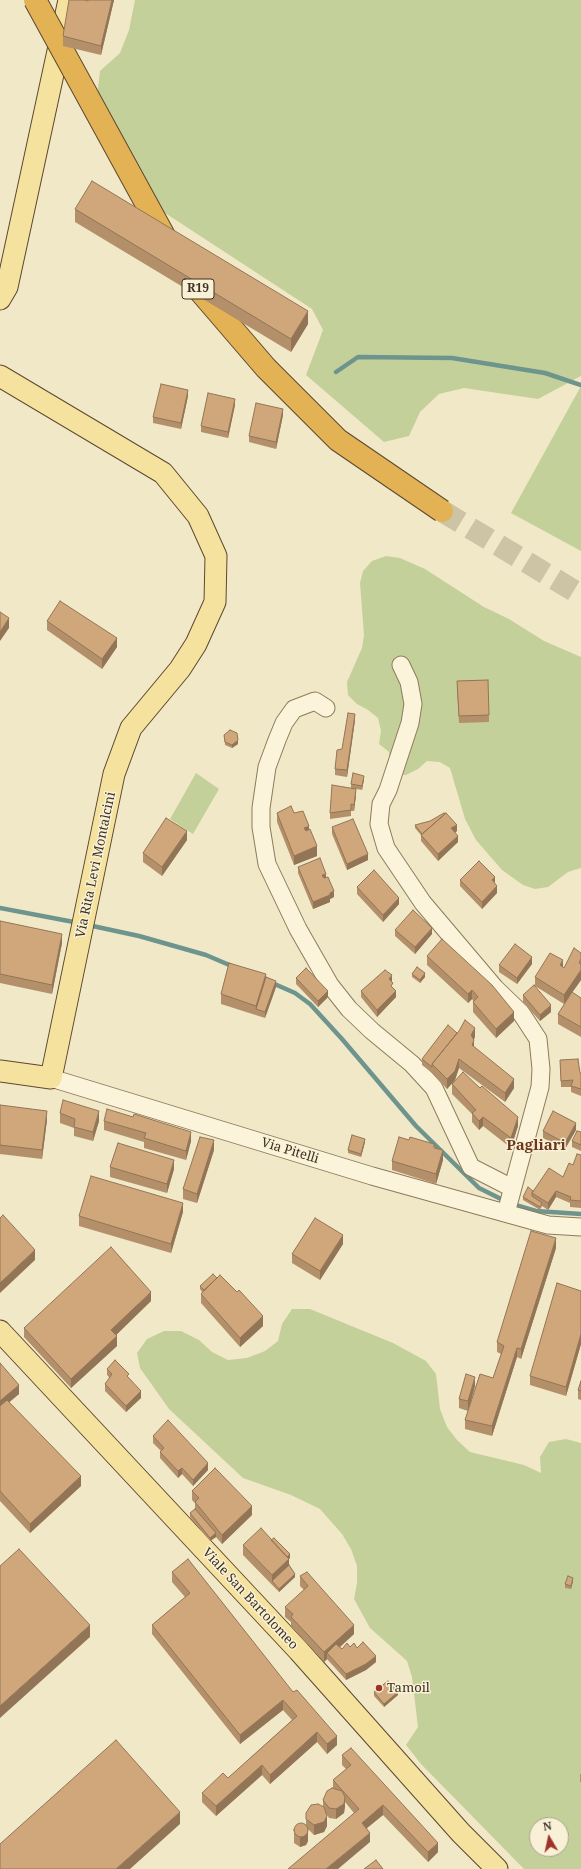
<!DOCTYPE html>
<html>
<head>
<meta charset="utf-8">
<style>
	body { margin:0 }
	#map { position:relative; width:581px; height:1869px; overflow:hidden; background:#f1e8c7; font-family:"Noto Serif",serif }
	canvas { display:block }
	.north { position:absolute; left:529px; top:1817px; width:40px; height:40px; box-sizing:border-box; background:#f8f1d7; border:1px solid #ada48d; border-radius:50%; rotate:351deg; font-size:11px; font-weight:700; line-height:16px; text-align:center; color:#3d311f }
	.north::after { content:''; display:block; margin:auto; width:14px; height:18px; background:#a03228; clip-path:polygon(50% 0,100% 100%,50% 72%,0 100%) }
</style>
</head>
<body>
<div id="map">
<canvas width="581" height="1869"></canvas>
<div class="north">N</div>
</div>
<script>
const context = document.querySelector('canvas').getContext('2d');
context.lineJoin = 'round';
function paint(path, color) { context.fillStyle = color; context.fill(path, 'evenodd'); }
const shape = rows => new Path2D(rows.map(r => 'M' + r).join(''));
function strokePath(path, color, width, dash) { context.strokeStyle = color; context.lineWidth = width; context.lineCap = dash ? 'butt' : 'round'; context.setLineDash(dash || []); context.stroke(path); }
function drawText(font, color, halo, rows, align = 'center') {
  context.font = font + ' "Noto Serif",serif'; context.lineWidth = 3; context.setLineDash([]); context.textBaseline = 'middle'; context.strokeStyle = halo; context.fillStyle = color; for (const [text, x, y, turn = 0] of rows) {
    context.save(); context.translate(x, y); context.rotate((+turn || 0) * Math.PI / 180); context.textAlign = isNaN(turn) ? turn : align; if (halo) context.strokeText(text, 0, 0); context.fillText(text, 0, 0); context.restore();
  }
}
paint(shape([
	[135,0,581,0,581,376,538,399,464,388,439,394,420,412,409,436,384,442,306,375,323,330,312,309,162,211,97,97,100,71,120,53,129,30],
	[581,386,581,551,511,513],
	[386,556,400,558,425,569,484,607,509,619,544,641,581,657,581,868,568,872,548,887,535,889,523,885,502,870,476,840,465,819,450,768,440,762,427,761,418,769,406,775,393,775,389,764,389,752,379,744,381,731,378,718,368,710,357,704,348,695,347,682,362,648,364,635,360,583,363,571,372,561],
	[196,773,219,789,193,834,170,819],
	[292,1309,310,1309,393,1343,426,1361,436,1374,440,1409,447,1427,457,1440,470,1452,524,1465,541,1473,540,1457,549,1442,566,1439,581,1443,581,1869,524,1869,421,1764,406,1745,418,1727,412,1677,407,1661,370,1628,354,1599,357,1583,357,1566,351,1549,342,1534,320,1509,291,1495,243,1478,169,1409,140,1368,137,1353,147,1339,164,1331,181,1331,199,1340,212,1352,228,1360,247,1358,265,1351,278,1341,282,1324],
	[537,1825,561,1825,561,1849,537,1849]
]), '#c4d09a');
strokePath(shape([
	[336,372,358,357,452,358,545,373,581,385],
	[0,908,79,923],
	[88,925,139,936,206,955,234,967],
	[270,982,295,993,310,1004,342,1039,416,1126,479,1188,505,1201],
	[512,1204,536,1211,581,1214]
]), '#6e948e', 4.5);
strokePath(shape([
	[442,511,581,595]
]), '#cdc3a5', 22, [22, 11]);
const minor = shape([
	[401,665,409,682,413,704,410,723,388,790,381,804,379,824,386,848,423,903,495,988,521,1013,538,1039,541,1069,540,1087,506,1213],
	[326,708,315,701,294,709,284,723,277,740,267,767,261,808,261,827,267,864,298,929,330,985,349,1009,372,1031,412,1064,434,1088,471,1167,512,1188],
	[51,1078,372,1176,548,1225,581,1227]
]);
const major = shape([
	[0,299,7,287,69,0],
	[0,376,163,473,198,516,216,556,215,602,196,644,180,669,131,728,114,774,51,1078,0,1071],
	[0,1331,299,1651,461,1833,497,1869]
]);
strokePath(minor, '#8e7b5b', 19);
strokePath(major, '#5c482f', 23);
strokePath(minor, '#fbf4db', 17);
strokePath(major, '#f5e29e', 21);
const highwayBridge = shape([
	[35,0,169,245],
	[192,280,199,290,266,368,338,440,442,511]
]);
strokePath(highwayBridge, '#5c482f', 24, []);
strokePath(highwayBridge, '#e3b255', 22);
paint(shape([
	[88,0,114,0,101,55,63,46,63,36],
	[75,209,308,324,291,352,75,222],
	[188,396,181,429,153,423,153,417],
	[235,405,228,438,201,432,201,426],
	[283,415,276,449,249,442,249,436],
	[47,621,117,647,102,669,47,630],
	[457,688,489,715,489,722,459,723],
	[355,720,347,777,335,775,335,769,342,749],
	[224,735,238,744,232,748,225,745],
	[364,779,362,790,351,788,351,784],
	[356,795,354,811,351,811,351,816,330,819,330,813],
	[277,813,294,813,309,830,317,856,294,865,277,822],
	[415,825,457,831,455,833,458,842,438,861,421,841,421,835,415,828],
	[332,827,368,860,347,870,332,834],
	[187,840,162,876,143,862,143,853],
	[298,867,326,878,334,897,330,899,330,902,313,909,298,873],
	[460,880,495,883,497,893,482,909,460,886],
	[357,887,399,904,383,922,357,894],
	[0,921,62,943,52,994,0,983],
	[395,930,432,934,415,954,395,936],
	[581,953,581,980,564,1004,535,986,535,977,563,967,564,968],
	[427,956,514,1021,496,1038,473,1012,473,1002,474,1002,472,999,468,1003,427,965],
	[532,964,517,984,499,972,499,965],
	[412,974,425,977,420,983,412,977],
	[266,977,276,987,265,1018,221,1004,221,994],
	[296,978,328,997,318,1007,296,984],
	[393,988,396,997,377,1017,361,997,361,991],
	[523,995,551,1012,540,1021,523,1002],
	[581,998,581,1037,558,1024,558,1014],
	[457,1033,475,1037,474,1039,474,1047,514,1088,505,1102,459,1068,455,1080,447,1089,432,1073,422,1065,422,1059],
	[560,1060,580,1073,581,1073,581,1096,571,1092,571,1087,561,1087],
	[452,1084,518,1126,511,1148,483,1126,479,1130,472,1122,472,1114,452,1094],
	[0,1105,47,1120,42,1159,0,1154],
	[60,1113,99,1121,93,1141,74,1136,74,1128,60,1123],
	[104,1121,191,1141,186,1160,144,1148,144,1142,104,1130],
	[576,1130,565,1149,543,1138,543,1131],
	[581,1132,581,1151,572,1147,572,1141],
	[365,1142,361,1157,348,1153,348,1150],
	[434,1148,443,1160,436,1184,392,1170,392,1161],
	[214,1150,197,1203,183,1199,183,1189],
	[581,1155,581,1208,570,1207,570,1203,556,1197,548,1210,542,1206,540,1210,523,1200,523,1197,533,1191,563,1177],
	[110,1167,174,1169,167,1193,110,1177],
	[183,1212,171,1253,79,1226,79,1216],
	[343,1244,320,1280,292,1263,292,1254],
	[556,1248,521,1359,517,1357,492,1436,465,1429,465,1420,493,1378,501,1354,497,1352,497,1342],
	[200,1286,263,1326,240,1347,201,1303,201,1294,202,1292,200,1289],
	[581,1291,581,1344,566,1396,530,1385,530,1376],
	[151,1301,116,1335,117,1346,71,1388,24,1337,24,1328],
	[0,1363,19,1394,9,1402,81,1486,30,1533,0,1501],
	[107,1369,141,1398,126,1412,105,1391,105,1384,110,1378,107,1375],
	[581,1381,581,1400,578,1399,578,1390],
	[475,1386,468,1411,459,1408,459,1399],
	[153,1436,208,1470,193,1486,182,1474,178,1478,160,1458,160,1452,161,1451,153,1443],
	[192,1491,252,1515,222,1544,216,1537,210,1541,190,1517,190,1513,195,1509,195,1503,192,1500],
	[271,1540,290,1558,288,1559,289,1565,295,1577,279,1592,243,1555,243,1545],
	[172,1572,293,1692,337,1745,327,1754,317,1742,270,1784,262,1775,216,1816,202,1802,202,1793,228,1778,292,1720,283,1710,240,1744,152,1634,152,1625,185,1597,172,1582],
	[300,1576,354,1634,340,1647,342,1649,350,1647,357,1648,376,1662,366,1670,346,1680,327,1659,324,1662,291,1626,291,1622,285,1617,285,1607,304,1590,300,1586],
	[573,1581,571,1589,565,1588,565,1584],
	[374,1692,398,1695,384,1707,374,1696],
	[342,1755,438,1852,428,1862,383,1815,367,1828,370,1842,354,1813,345,1802,344,1813,336,1819,329,1818,326,1813,327,1826,324,1832,314,1835,308,1829,308,1841,306,1845,300,1847,294,1843,294,1829,306,1825,306,1813,323,1807,323,1800,333,1788,333,1780,346,1769,342,1765],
	[581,1773,581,1783,580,1781,580,1775]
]), '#b3906a');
paint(shape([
	[112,0,114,0,101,55,101,46],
	[308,311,308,324,291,352,291,339],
	[188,390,188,396,181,429,181,423],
	[235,399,235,405,228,438,228,432],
	[283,409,283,415,276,449,276,442],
	[9,618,9,628,0,641,0,632],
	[117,638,117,647,102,669,102,659],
	[355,714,355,720,347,777,347,770],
	[238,740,238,744,232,748,232,745],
	[364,776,364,779,362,790,362,786],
	[356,789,356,795,354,811,354,805],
	[457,825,457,831,451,835,451,828],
	[309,826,309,836,304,828],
	[187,831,187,840,162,876,162,867],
	[458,836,458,842,438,861,438,854],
	[317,846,317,856,294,865,294,856],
	[368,854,368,860,347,870,347,864],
	[326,874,326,880,322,882,322,875],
	[495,877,495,883,492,880],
	[497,886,497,893,482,909,482,902],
	[334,891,334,897,330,899,330,902,313,909,313,902],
	[399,898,399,904,383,922,383,915],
	[432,928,432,934,415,954,415,947],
	[62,934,62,943,52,994,52,985],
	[532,957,532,964,517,984,517,978],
	[563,960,563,969,560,965],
	[581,970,581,980,564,1004,564,995],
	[425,973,425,977,420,983,420,980],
	[266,974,266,984,256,1009,256,1006],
	[392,975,392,982,389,979],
	[276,981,276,987,265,1018,265,1012],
	[472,990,472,999,468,1003,468,994],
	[328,991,328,997,318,1007,318,1001],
	[396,991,396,997,377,1017,377,1010],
	[551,1005,551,1012,540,1021,540,1015],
	[514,1012,514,1021,496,1038,496,1029],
	[475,1028,475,1037,471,1044,471,1035],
	[474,1040,474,1049,472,1045],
	[459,1059,459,1068,455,1080,447,1089,447,1079],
	[514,1079,514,1088,505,1102,505,1093],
	[47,1111,47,1120,42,1159,42,1150],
	[99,1111,99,1121,93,1141,93,1132],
	[483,1117,483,1126,479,1130,479,1121],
	[518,1117,518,1126,511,1148,511,1138],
	[576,1123,576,1130,565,1149,565,1143],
	[191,1132,191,1141,186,1160,186,1151],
	[365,1139,365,1142,361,1157,361,1154],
	[214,1140,214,1150,197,1203,197,1194],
	[443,1150,443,1160,436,1184,436,1174],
	[174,1160,174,1169,167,1193,167,1184],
	[556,1191,556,1197,548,1210,548,1203],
	[183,1203,183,1212,171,1253,171,1244],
	[343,1235,343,1244,320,1280,320,1271],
	[556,1238,556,1248,521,1359,521,1349],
	[35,1250,35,1260,0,1293,0,1283],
	[151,1292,151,1301,111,1340,111,1330],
	[263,1316,263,1326,240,1347,240,1338],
	[581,1334,581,1344,566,1396,566,1387],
	[117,1336,117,1346,71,1388,71,1379],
	[517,1348,517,1357,492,1436,492,1426],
	[475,1377,475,1386,468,1411,468,1401],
	[19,1385,19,1394,0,1410,0,1401],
	[141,1391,141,1398,126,1412,126,1406],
	[208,1463,208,1470,193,1486,193,1480],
	[182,1468,182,1474,178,1478,178,1471],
	[81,1476,81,1486,30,1533,30,1524],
	[252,1506,252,1515,222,1544,222,1535],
	[216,1533,216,1537,210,1541,210,1538],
	[290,1554,290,1558,284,1563,284,1560],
	[289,1559,289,1569,272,1581,272,1585,272,1575],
	[295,1574,295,1577,279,1592,279,1589],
	[573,1578,573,1581,571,1589,571,1586],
	[90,1625,90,1637,0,1718,0,1706],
	[354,1625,354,1634,330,1656,327,1653,327,1659,324,1662,324,1652],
	[376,1656,376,1662,366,1670,346,1680,346,1674],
	[398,1692,398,1695,384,1707,384,1704],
	[283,1700,283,1710,240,1744,240,1735],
	[317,1732,317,1742,270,1784,270,1775],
	[337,1736,337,1745,327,1754,327,1744],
	[262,1765,262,1775,216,1816,216,1806],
	[345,1797,345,1807,344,1813,336,1819,336,1809],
	[383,1805,383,1815,362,1832,362,1823],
	[180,1812,180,1824,130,1869,116,1869],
	[327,1816,327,1826,324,1832,314,1835,314,1825],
	[308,1831,308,1841,306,1845,300,1847,300,1837],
	[370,1833,370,1842,338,1869,326,1869],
	[438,1843,438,1852,428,1862,428,1852]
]), '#927556');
const building = shape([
	[69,0,84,0,88,1,88,0,112,0,101,46,63,36,69,0],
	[92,181,308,311,291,339,75,209,92,181],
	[161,384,188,390,181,423,153,417,161,384],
	[208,393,235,399,228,432,201,426,208,393],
	[256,403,283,409,276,442,249,436,256,403],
	[60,601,117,638,102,659,47,621,60,601],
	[0,612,9,618,0,632,0,612],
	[488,680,489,715,459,716,457,681,488,680],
	[348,713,355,714,347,770,335,769,337,750,342,749,348,713],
	[230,730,237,733,238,740,232,745,225,742,224,735,230,730],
	[353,773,364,776,362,786,351,784,353,773],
	[332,785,356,789,354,805,351,804,351,810,330,813,332,785],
	[291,806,294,813,303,811,309,826,304,828,306,831,310,829,317,846,294,856,277,813,291,806],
	[444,813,445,814,422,834,415,825,430,821,444,813],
	[446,813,457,825,451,828,458,836,438,854,421,835,446,813],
	[166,818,187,831,162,867,143,853,166,818],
	[353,819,368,854,347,864,332,827,353,819],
	[320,858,326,874,322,875,324,878,328,877,334,891,330,893,330,895,313,902,298,867,320,858],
	[479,861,495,877,492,880,497,886,482,902,460,880,479,861],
	[374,870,399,898,383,915,357,887,374,870],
	[413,910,432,928,415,947,395,930,413,910],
	[0,921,62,934,52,985,0,974,0,921],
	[442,939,492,985,514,1012,496,1029,473,1002,478,997,472,990,468,994,427,956,442,939],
	[515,944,532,957,517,978,499,965,515,944],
	[574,948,581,953,581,959,579,963,581,964,581,970,564,995,535,977,550,953,563,960,560,965,564,968,574,948],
	[229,963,266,974,256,1006,221,994,229,963],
	[417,967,425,973,420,980,412,974,417,967],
	[306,968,328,991,318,1001,296,978,306,968],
	[385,970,392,975,389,979,393,983,391,986,396,991,377,1010,361,991,385,970],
	[266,977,276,981,265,1012,256,1009,266,977],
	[534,985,551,1005,540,1015,523,995,534,985],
	[572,992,581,998,581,1027,558,1014,572,992],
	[465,1020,475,1028,471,1035,474,1040,472,1045,514,1079,505,1093,459,1059,455,1071,447,1079,432,1064,459,1031,465,1020],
	[448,1025,457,1033,432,1064,432,1067,422,1059,448,1025],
	[578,1059,580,1073,581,1073,581,1089,571,1086,573,1080,561,1081,560,1060,578,1059],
	[463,1072,480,1088,482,1086,518,1117,511,1138,483,1117,479,1121,472,1113,476,1110,452,1084,463,1072],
	[63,1100,99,1111,93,1132,74,1127,75,1119,60,1113,63,1100],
	[0,1105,47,1111,42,1150,0,1145,0,1105],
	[107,1109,133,1117,134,1114,191,1132,186,1151,144,1138,146,1133,104,1121,107,1109],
	[553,1111,576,1123,565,1143,543,1131,553,1111],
	[577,1131,581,1132,581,1145,572,1141,577,1131],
	[352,1135,365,1139,361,1154,348,1150,352,1135],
	[200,1137,214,1140,197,1194,183,1189,200,1137],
	[399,1137,409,1140,410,1137,434,1144,434,1148,443,1150,436,1174,392,1161,399,1137],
	[118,1143,174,1160,167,1184,110,1167,118,1143],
	[577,1154,581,1155,581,1201,570,1200,571,1197,556,1191,548,1203,532,1193,549,1168,563,1177,569,1163,573,1165,577,1154],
	[91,1176,183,1203,171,1244,79,1216,91,1176],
	[528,1187,533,1191,532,1193,532,1196,542,1203,540,1207,523,1197,528,1187],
	[3,1215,35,1250,0,1283,0,1218,3,1215],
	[315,1218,343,1235,320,1271,292,1254,315,1218],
	[531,1231,556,1238,521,1349,517,1348,492,1426,465,1420,480,1374,493,1378,504,1346,497,1342,531,1231],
	[111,1247,151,1292,111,1330,117,1336,71,1379,24,1328,111,1247],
	[213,1274,217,1278,204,1290,200,1286,213,1274],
	[220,1275,237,1292,239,1290,263,1316,240,1338,201,1294,220,1275],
	[557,1283,581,1291,581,1334,566,1387,530,1376,557,1283],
	[115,1360,129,1374,127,1376,141,1391,126,1406,105,1384,112,1374,107,1369,115,1360],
	[0,1363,19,1385,0,1401,0,1363],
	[466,1374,475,1377,468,1401,459,1399,466,1374],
	[581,1381,581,1391,578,1390,581,1381],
	[7,1400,81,1476,30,1524,0,1491,0,1406,7,1400],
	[168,1420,208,1463,193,1480,182,1468,178,1471,160,1452,164,1448,153,1436,168,1420],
	[215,1468,252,1506,222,1535,195,1502,199,1498,192,1491,215,1468],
	[195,1509,216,1533,210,1538,190,1513,195,1509],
	[261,1528,289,1559,272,1575,243,1545,261,1528],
	[274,1538,290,1554,287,1557,271,1540,274,1538],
	[19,1549,90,1625,0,1706,0,1566,19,1549],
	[188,1559,293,1692,297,1690,337,1736,327,1744,317,1732,270,1775,262,1765,216,1806,202,1793,223,1773,228,1778,297,1716,283,1700,240,1735,152,1625,190,1593,172,1572,188,1559],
	[289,1565,295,1574,279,1589,272,1581,289,1565],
	[307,1572,354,1625,324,1652,291,1617,293,1614,285,1607,308,1586,300,1576,307,1572],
	[568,1576,573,1578,571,1586,565,1584,568,1576],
	[363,1642,376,1656,366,1664,346,1674,327,1653,336,1644,342,1649,347,1643,350,1647,354,1643,357,1648,363,1642],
	[388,1681,398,1692,384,1704,374,1692,388,1681],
	[116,1740,180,1812,116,1869,0,1869,0,1844,116,1740],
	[351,1748,438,1843,428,1852,383,1805,362,1823,370,1833,326,1869,288,1869,359,1809,333,1780,351,1765,342,1755,351,1748],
	[332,1788,342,1791,345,1797,344,1804,336,1809,329,1808,323,1800,327,1791,332,1788],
	[318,1804,324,1807,327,1816,324,1822,314,1825,306,1819,306,1813,311,1805,318,1804],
	'294 1830a7 7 0 1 1 14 0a7 7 0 1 1-14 0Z',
	[376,1860,383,1869,364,1869,376,1860]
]);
paint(building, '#d0a77b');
strokePath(building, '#927556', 1);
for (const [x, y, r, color] of [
	[379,1688,4,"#a03228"]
]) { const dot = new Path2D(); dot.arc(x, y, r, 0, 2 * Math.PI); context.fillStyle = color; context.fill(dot); strokePath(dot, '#f8f1d7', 1.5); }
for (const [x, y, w] of [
	[198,289,32]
]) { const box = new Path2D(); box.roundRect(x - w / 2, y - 10, w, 20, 3); context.fillStyle = '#f8f1d7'; context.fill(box); strokePath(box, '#3d311f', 1); }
drawText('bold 12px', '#3d311f', null, [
	["R19",198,289]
]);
drawText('13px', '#3d311f', '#f8f1d7', [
	["Via Rita Levi Montalcini",96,865,-78],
	["Via Pitelli",290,1151,17],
	["Viale San Bartolomeo",250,1599,47]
]);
drawText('13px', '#3d311f', '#f8f1d7', [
	["Tamoil",387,1688]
], 'left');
drawText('bold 15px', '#6c351c', '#f8f1d7', [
	["Pagliari",536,1146]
]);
</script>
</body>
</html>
